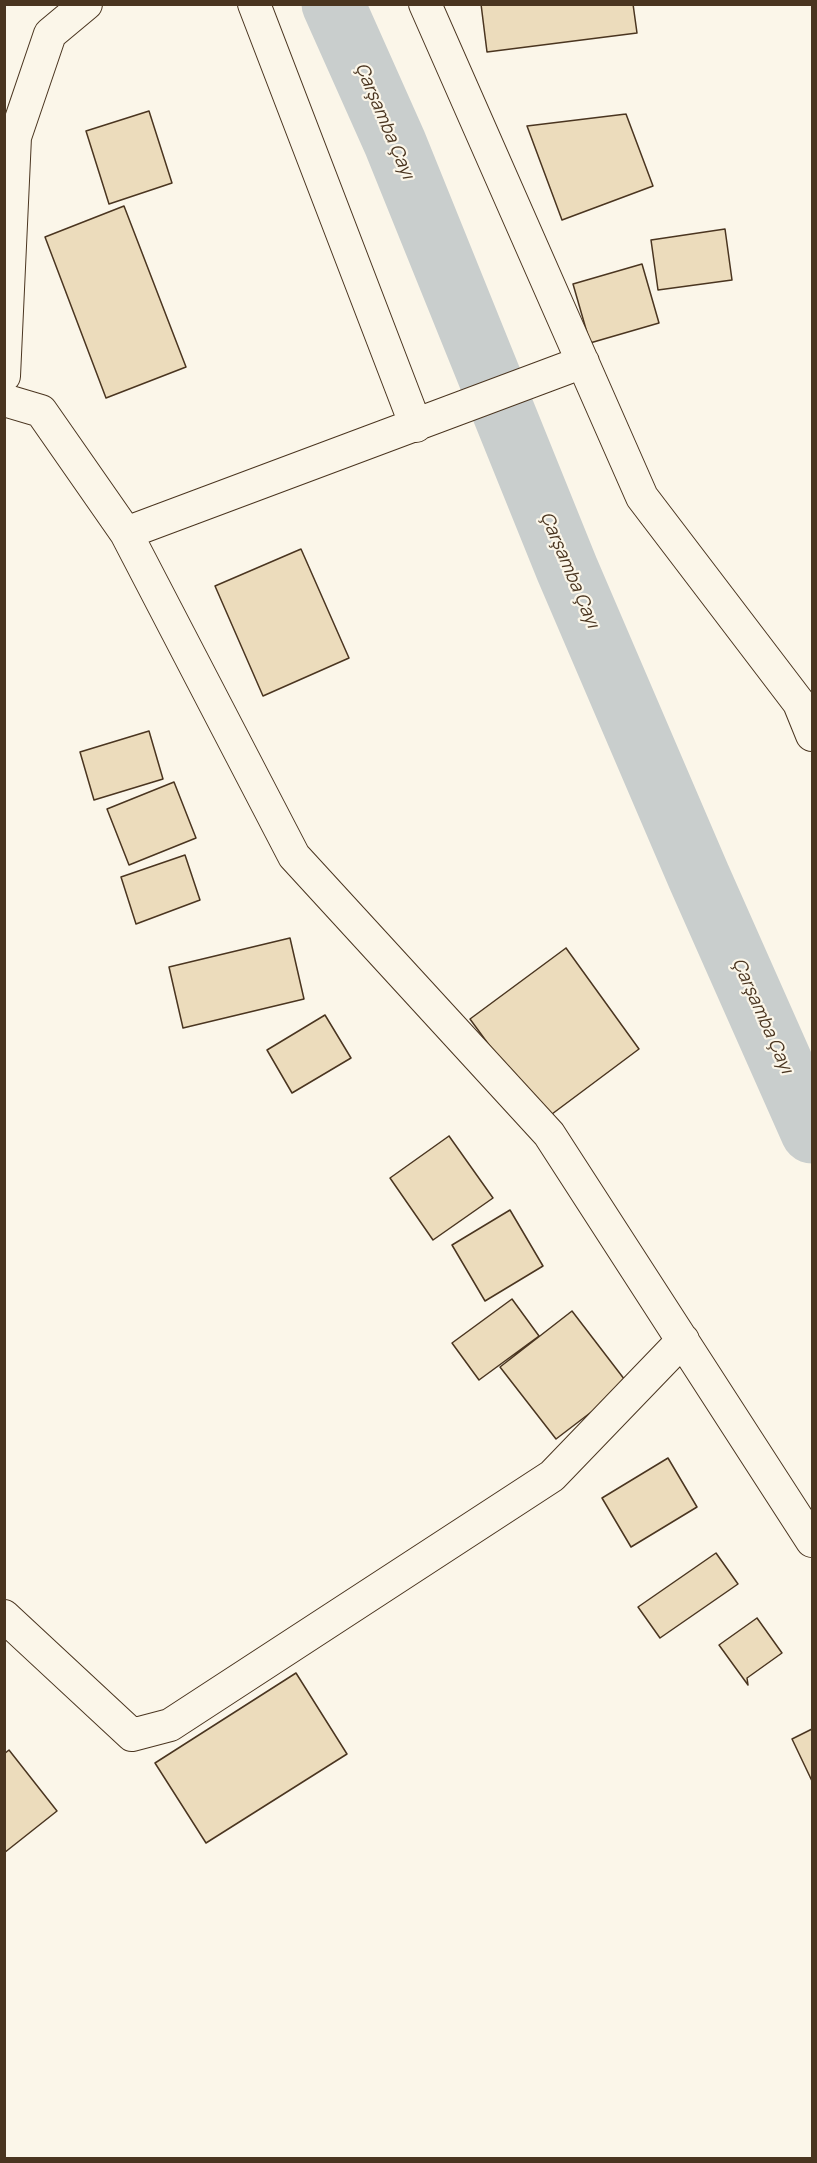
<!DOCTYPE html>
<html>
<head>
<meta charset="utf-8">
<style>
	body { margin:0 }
	#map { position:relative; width:817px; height:2163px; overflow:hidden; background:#fbf6e9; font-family:Manrope,sans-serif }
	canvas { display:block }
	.frame { position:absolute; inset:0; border:6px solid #4a3520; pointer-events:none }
</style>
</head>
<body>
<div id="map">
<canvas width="817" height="2163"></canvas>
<div class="frame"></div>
</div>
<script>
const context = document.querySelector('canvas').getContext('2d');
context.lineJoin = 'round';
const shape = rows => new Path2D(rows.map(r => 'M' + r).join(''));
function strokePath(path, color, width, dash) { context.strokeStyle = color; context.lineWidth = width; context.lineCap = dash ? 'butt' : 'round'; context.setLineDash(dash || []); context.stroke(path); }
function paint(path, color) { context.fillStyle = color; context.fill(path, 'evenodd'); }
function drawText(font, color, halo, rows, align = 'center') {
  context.font = font + ' Manrope,sans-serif'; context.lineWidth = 4.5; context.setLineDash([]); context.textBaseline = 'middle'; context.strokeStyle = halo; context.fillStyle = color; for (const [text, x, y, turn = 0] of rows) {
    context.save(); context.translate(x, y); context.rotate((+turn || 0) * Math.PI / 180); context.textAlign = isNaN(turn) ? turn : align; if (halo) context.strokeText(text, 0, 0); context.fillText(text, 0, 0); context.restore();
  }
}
strokePath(shape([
	[333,4,395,143,567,569,699,877,812,1132]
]), '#c9cecd', 63);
const building = shape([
	[481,4,633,4,637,33,487,52,481,4],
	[149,111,172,183,109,204,86,131,149,111],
	[626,114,653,186,562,220,527,126,626,114],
	[124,206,186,367,106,398,45,237,124,206],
	[725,229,732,280,658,290,651,240,725,229],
	[642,264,659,323,590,343,573,284,642,264],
	[301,549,349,658,263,696,215,586,301,549],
	[149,731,163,779,94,800,80,752,149,731],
	[174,782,196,838,129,865,107,809,174,782],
	[185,855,200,900,136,924,121,877,185,855],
	[290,938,304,999,183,1028,169,967,290,938],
	[566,948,639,1049,544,1120,470,1019,566,948],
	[325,1015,351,1058,292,1093,267,1050,325,1015],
	[449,1136,493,1198,433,1240,390,1178,449,1136],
	[510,1210,543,1266,485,1301,452,1245,510,1210],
	[512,1299,539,1336,479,1380,452,1343,512,1299],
	[572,1311,628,1384,556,1439,500,1367,572,1311],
	[668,1458,697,1507,631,1547,602,1498,668,1458],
	[716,1553,738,1584,660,1638,638,1607,716,1553],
	[757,1618,782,1653,747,1678,748,1685,719,1645,757,1618],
	[296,1673,347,1754,206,1843,155,1763,296,1673],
	[812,1729,812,1781,792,1739,812,1729],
	[9,1750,57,1811,4,1853,4,1754,9,1750]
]);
paint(building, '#ecdcbc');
strokePath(building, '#4a3520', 1.5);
const street = shape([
	[254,4,416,426],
	[425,4,642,497,799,703,812,735],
	[4,376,15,137,50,34,86,4],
	[4,400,41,411,126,533,294,856,549,1134,812,1541],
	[126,533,583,362],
	[4,1616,132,1735,170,1725,552,1476,683,1340]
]);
strokePath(street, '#4a3520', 34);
strokePath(street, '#fbf6e9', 32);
drawText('italic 18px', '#4a3520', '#fbf6e9', [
	["Çarşamba Çayı",384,121,67],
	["Çarşamba Çayı",569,570,67],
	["Çarşamba Çayı",762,1016,66]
]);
</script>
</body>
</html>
